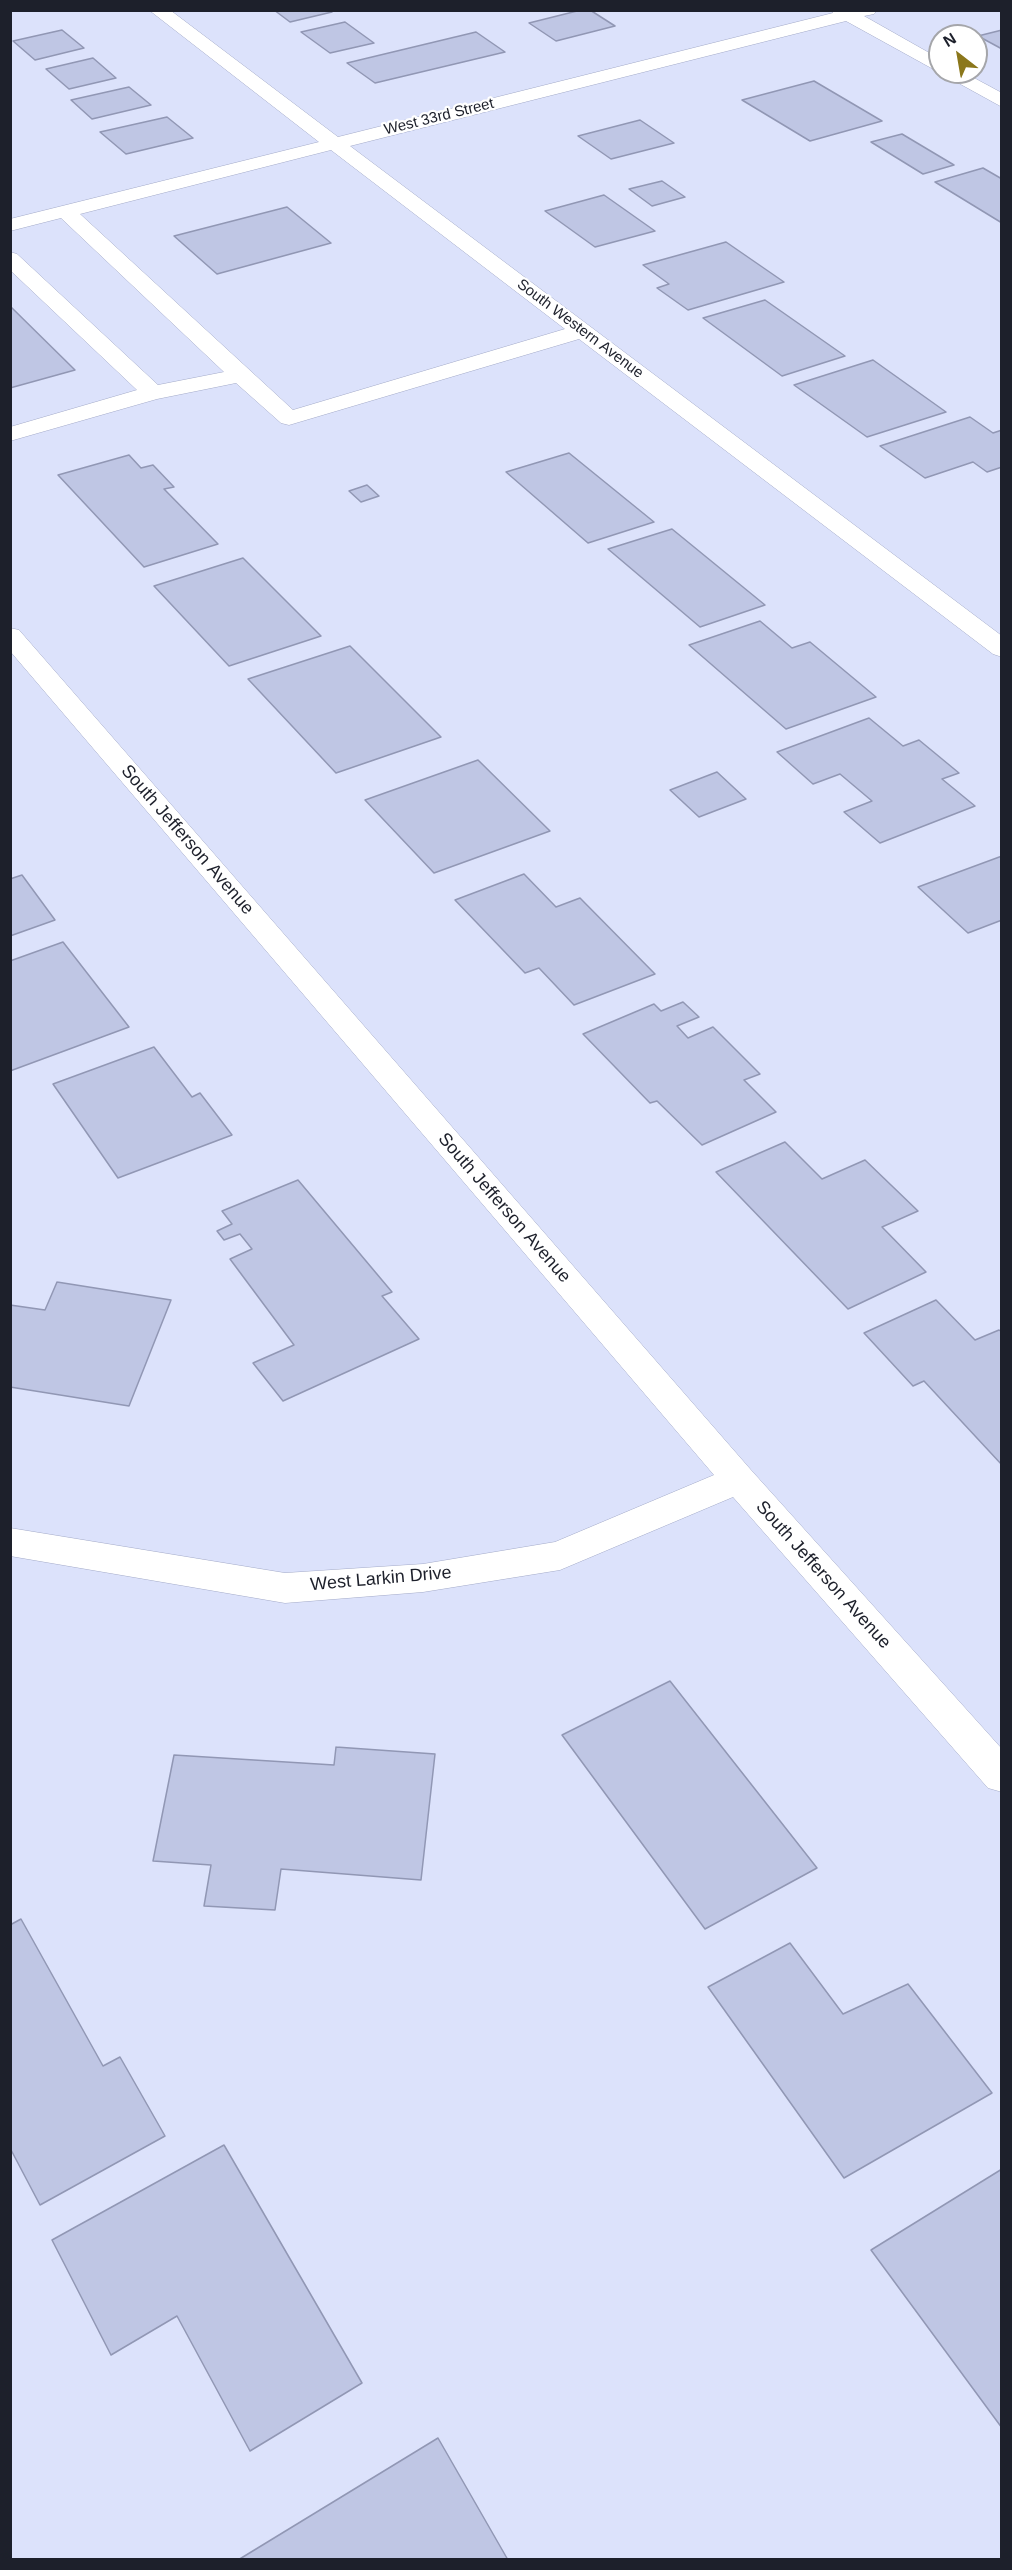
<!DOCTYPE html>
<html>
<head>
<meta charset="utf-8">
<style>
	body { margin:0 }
	#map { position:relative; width:1012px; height:2570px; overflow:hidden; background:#dce2fb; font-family:Arial,sans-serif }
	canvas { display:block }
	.frame { position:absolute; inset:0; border:12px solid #1d202b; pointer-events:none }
	.north { position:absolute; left:928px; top:24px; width:60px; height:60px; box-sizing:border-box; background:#fff; border:2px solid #a5a6aa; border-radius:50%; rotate:329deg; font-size:16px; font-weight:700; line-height:24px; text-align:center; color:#1d202b }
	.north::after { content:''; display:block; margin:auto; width:21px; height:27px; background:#8b771b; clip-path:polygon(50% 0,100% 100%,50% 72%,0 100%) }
</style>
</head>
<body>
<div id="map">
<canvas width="1012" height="2570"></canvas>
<div class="frame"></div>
<div class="north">N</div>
</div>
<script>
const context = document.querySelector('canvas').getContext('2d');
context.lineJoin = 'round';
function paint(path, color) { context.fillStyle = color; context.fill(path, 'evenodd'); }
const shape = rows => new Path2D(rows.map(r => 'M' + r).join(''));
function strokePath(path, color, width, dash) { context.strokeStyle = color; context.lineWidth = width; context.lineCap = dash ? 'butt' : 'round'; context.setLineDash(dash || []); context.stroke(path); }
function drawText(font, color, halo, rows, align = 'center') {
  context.font = font + ' Arial,sans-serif'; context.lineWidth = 4.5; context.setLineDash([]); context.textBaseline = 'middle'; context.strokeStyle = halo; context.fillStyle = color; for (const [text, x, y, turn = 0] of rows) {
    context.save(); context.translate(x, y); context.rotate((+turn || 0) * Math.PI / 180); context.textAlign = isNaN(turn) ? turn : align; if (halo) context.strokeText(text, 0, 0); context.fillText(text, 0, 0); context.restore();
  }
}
const building = shape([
	[274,10,330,10,332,12,290,22,274,10],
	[581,10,590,10,615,26,556,41,529,23,581,10],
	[345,22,374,43,330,53,301,32,345,22],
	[62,30,84,48,35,60,13,41,62,30],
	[1002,30,1002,49,978,36,1002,30],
	[476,32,505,52,375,83,347,63,476,32],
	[93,58,116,78,69,89,46,69,93,58],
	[814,81,882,121,810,141,742,100,814,81],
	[129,87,151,105,92,119,71,100,129,87],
	[167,117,193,138,126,154,100,132,167,117],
	[640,120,674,143,611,159,578,136,640,120],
	[902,134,954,165,923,174,871,142,902,134],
	[983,168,1002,179,1002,223,935,182,983,168],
	[662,181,685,197,652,206,629,189,662,181],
	[604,195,655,231,595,247,545,211,604,195],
	[287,207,331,243,217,274,174,236,287,207],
	[726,242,784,282,688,310,657,288,669,284,643,265,726,242],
	[765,300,845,356,782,376,703,318,765,300],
	[10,306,75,370,10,388,10,306],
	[873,360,946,412,867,437,794,385,873,360],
	[970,417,993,433,1002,430,1002,467,987,472,973,462,925,478,880,446,970,417],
	[569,453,654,522,588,543,506,472,569,453],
	[129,455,141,468,153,465,174,487,164,489,218,544,144,567,58,475,129,455],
	[367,485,379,496,361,502,349,491,367,485],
	[672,529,765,605,700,627,608,549,672,529],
	[243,558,321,636,229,666,154,586,243,558],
	[760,621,792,648,810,642,876,697,786,729,689,645,760,621],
	[350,646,441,737,336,773,248,679,350,646],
	[869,718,903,746,919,740,959,773,942,779,975,806,880,843,844,812,872,801,840,774,813,784,777,752,869,718],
	[478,760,550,831,434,873,365,800,478,760],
	[717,772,746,799,699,817,670,790,717,772],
	[1002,856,1002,920,968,933,918,887,1002,856],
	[524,874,556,907,580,898,655,974,574,1005,539,968,525,973,455,900,524,874],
	[22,875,55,920,10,936,10,879,22,875],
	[63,942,129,1027,10,1071,10,961,63,942],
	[683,1002,699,1017,677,1026,688,1038,713,1027,760,1074,744,1080,776,1112,702,1145,657,1101,650,1103,583,1034,654,1004,661,1011,683,1002],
	[154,1047,192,1097,200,1093,232,1135,118,1178,53,1084,154,1047],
	[785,1142,822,1179,865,1160,918,1211,882,1227,926,1272,848,1309,716,1172,785,1142],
	[298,1180,392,1292,382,1296,419,1339,283,1401,253,1363,294,1345,230,1259,252,1249,240,1234,224,1240,217,1231,232,1224,222,1211,298,1180],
	[57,1282,171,1300,129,1406,10,1387,10,1305,45,1310,57,1282],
	[936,1300,975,1340,999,1330,1002,1332,1002,1465,924,1381,913,1386,864,1333,936,1300],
	[670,1681,817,1868,705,1929,562,1735,670,1681],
	[336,1747,435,1754,421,1880,281,1869,275,1910,204,1906,211,1865,153,1861,174,1755,334,1765,336,1747],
	[21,1919,103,2066,120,2057,165,2136,40,2205,10,2148,10,1925,21,1919],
	[790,1943,843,2014,908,1984,992,2093,844,2178,708,1987,790,1943],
	[224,2145,362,2383,250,2451,177,2316,111,2355,52,2240,224,2145],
	[1002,2169,1002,2428,871,2250,1002,2169],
	[438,2438,508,2560,238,2560,438,2438]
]);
paint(building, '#bfc6e4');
strokePath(building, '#9197b4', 1.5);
const minor = shape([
	[149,10,170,10,338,137,833,13,831,10,877,10,874,14,864,16,940,59,940,72,963,72,1002,93,1002,107,846,21,350,146,1002,636,1002,657,993,654,579,339,289,425,281,423,236,383,157,399,10,441,10,427,137,390,10,270,10,252,17,254,158,385,224,372,61,218,10,231,10,219,319,142,149,10],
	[331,150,565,329,293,410,80,214,331,150],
	[10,628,19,630,751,1470,1002,1749,1002,1792,988,1788,733,1497,560,1570,423,1592,285,1603,10,1556,10,1528,285,1573,423,1564,555,1542,714,1475,10,651,10,628]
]);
strokePath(minor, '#a3aac8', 1);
paint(minor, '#fff');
drawText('15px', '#1d202b', '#fff', [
	["West 33rd Street",439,117,-14],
	["South Western Avenue",580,329,37]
]);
drawText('18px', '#1d202b', '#fff', [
	["South Jefferson Avenue",187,840,49],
	["South Jefferson Avenue",504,1208,49],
	["South Jefferson Avenue",823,1575,48],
	["West Larkin Drive",381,1579,-5]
]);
</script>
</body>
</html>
